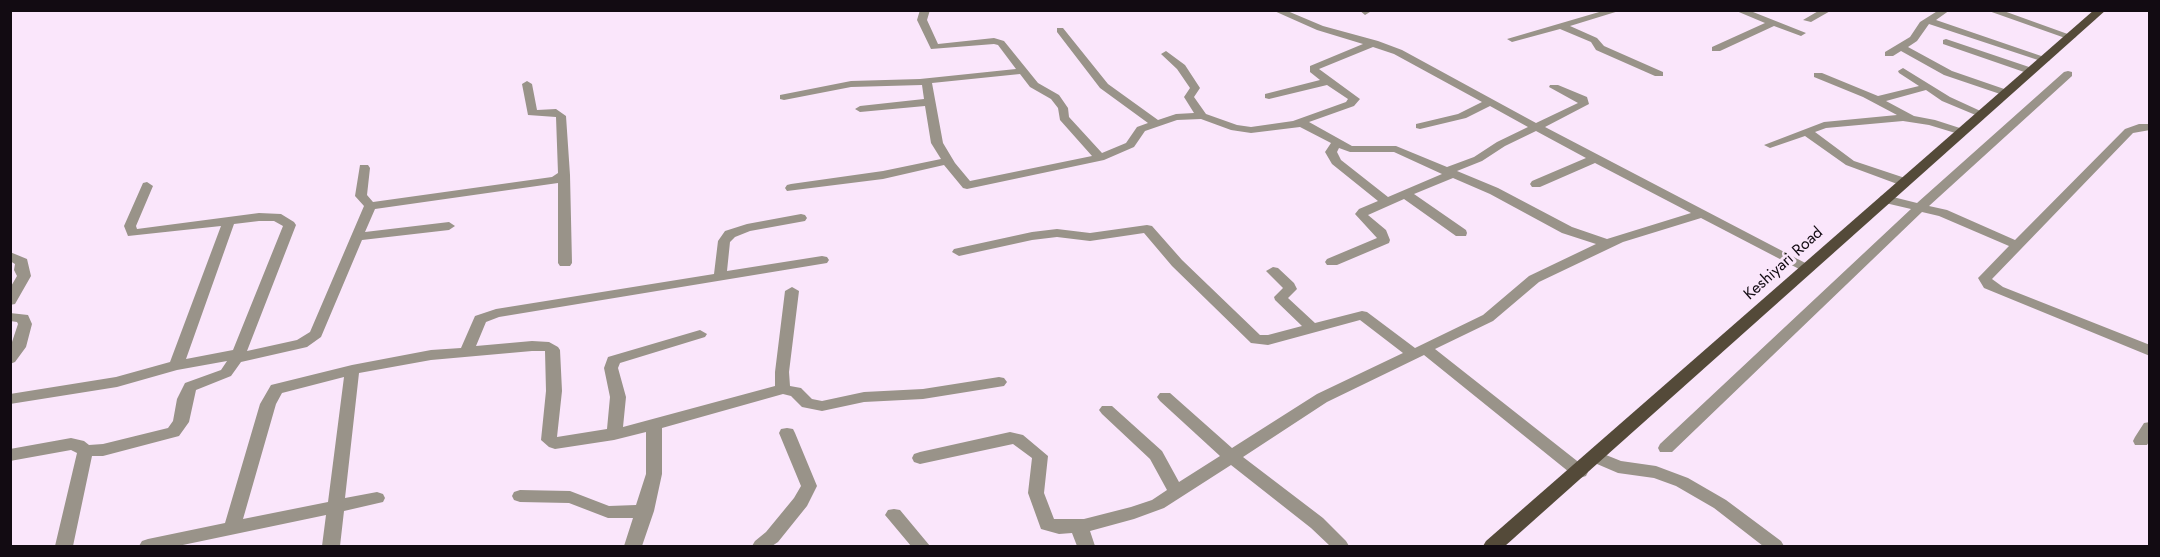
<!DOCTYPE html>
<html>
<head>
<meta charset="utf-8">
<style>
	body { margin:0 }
	#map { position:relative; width:2160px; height:557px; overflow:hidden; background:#fae6fb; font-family:Jost,sans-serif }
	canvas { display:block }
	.frame { position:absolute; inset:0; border:12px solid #120b12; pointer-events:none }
</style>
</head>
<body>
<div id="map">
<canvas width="2160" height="557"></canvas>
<div class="frame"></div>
</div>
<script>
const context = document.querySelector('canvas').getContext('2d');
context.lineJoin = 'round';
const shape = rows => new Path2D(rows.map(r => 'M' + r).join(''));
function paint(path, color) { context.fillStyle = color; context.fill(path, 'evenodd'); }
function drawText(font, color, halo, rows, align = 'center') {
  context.font = font + ' Jost,sans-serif'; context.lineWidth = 6; context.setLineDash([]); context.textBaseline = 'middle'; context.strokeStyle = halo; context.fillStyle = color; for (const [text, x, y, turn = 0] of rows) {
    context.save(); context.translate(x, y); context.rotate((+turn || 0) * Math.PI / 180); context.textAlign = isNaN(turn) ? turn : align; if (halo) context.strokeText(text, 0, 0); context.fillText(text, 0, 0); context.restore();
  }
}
paint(shape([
	[920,10,930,10,927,20,938,44,994,38,1004,41,1038,83,1059,95,1068,108,1069,117,1102,153,1126,143,1137,127,1148,123,1100,88,1057,32,1057,28,1063,28,1108,84,1158,120,1176,114,1194,113,1184,97,1190,88,1177,69,1161,54,1166,51,1185,65,1200,88,1194,97,1206,114,1237,125,1251,127,1293,121,1346,102,1348,99,1327,85,1269,99,1265,98,1265,94,1320,80,1310,72,1310,66,1363,44,1317,30,1272,10,1285,10,1323,26,1378,41,1402,50,1536,123,1578,103,1549,87,1550,85,1558,85,1587,97,1589,104,1545,127,1813,267,1806,271,1801,270,1701,218,1623,242,1539,282,1493,321,1435,349,1586,468,1588,472,1586,476,1580,478,1574,476,1424,355,1327,402,1243,457,1323,518,1346,541,1349,546,1330,546,1311,528,1231,465,1164,508,1134,519,1090,531,1095,546,1077,546,1072,533,1059,534,1041,529,1028,493,1032,458,1013,444,920,464,914,462,912,458,914,454,920,452,1010,432,1023,435,1048,456,1044,493,1054,519,1084,519,1131,507,1152,500,1167,490,1150,459,1102,414,1099,410,1102,406,1112,406,1162,451,1179,482,1220,456,1160,401,1157,397,1160,393,1170,393,1232,448,1317,394,1403,353,1360,320,1268,345,1251,343,1172,266,1144,233,1090,241,1057,237,1032,240,959,256,952,252,954,249,1032,232,1057,229,1090,233,1147,225,1152,226,1182,260,1260,335,1268,335,1302,326,1275,300,1274,297,1283,288,1266,271,1273,267,1278,268,1294,283,1297,289,1288,298,1315,323,1362,311,1367,312,1415,348,1483,315,1529,276,1596,244,1562,233,1490,194,1453,178,1414,194,1466,230,1467,233,1466,236,1456,236,1404,199,1368,215,1386,230,1390,240,1389,243,1337,265,1327,265,1325,262,1327,259,1377,238,1355,214,1359,209,1378,201,1332,164,1325,152,1331,143,1300,127,1251,133,1231,130,1201,119,1177,120,1145,131,1134,147,1104,160,967,189,963,188,944,165,883,179,787,191,785,188,787,185,791,184,883,171,941,159,931,143,925,106,860,112,855,109,860,106,924,99,922,85,851,87,784,100,780,99,780,95,851,81,920,79,1016,69,998,45,994,44,931,49,917,20,920,10],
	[1373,47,1394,54,1482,102,1458,114,1416,124,1416,128,1420,129,1466,118,1490,106,1528,127,1497,142,1474,157,1447,167,1396,146,1352,146,1309,122,1354,106,1360,99,1319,69,1373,47],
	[1020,74,1030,87,1051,99,1058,108,1060,120,1092,156,970,181,955,163,943,143,932,83,1020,74],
	[1536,131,1586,158,1532,181,1530,184,1532,187,1540,187,1595,163,1691,213,1607,239,1572,227,1498,188,1457,171,1482,161,1505,146,1536,131],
	[1339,148,1350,152,1394,152,1442,174,1388,197,1341,160,1337,152,1339,148],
	[1359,10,1369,10,1370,12,1365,15,1359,10],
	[1606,10,1622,10,1570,26,1597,38,1604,46,1663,72,1663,76,1655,76,1596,50,1591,42,1560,29,1512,42,1507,39,1606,10],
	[1734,10,1748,10,1806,33,1801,36,1774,26,1720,51,1712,51,1712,47,1765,23,1734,10],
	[1820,10,1832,10,1811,22,1803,20,1820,10],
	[1939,10,1950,10,1936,20,2050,59,2049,61,2041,61,1929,24,1917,41,1908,47,1952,71,2010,91,2010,95,2006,96,1944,75,1901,51,1893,56,1885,56,1885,52,1910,37,1920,22,1939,10],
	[1986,10,2001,10,2076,37,2068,39,1986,10],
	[1946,39,2035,69,2036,71,2031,74,2027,73,1943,44,1943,40,1946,39],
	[1903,68,1950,97,1987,114,1986,116,1978,116,1942,101,1926,90,1886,101,1914,116,1935,120,1966,130,1966,134,1962,135,1929,125,1903,121,1826,128,1815,132,1854,161,1908,179,1910,182,1908,185,1900,185,1846,165,1805,136,1770,148,1764,145,1824,122,1897,115,1863,97,1814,77,1814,73,1822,73,1878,96,1919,86,1899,73,1898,71,1903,68],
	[2068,71,2072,72,2072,76,1929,206,1947,210,2015,240,2125,129,2139,124,2150,124,2150,130,2133,133,1992,279,2003,287,2150,345,2150,356,1984,288,1978,278,2009,246,1939,216,1922,212,1672,452,1660,452,1658,448,1660,444,1911,209,1881,202,1879,199,1881,196,1885,195,1917,203,2064,72,2068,71],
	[527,81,532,84,537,110,556,109,566,116,570,175,572,263,570,266,560,266,558,263,558,183,375,209,365,232,449,222,455,226,449,230,362,240,321,337,307,347,241,362,231,376,196,390,189,422,179,436,103,456,92,456,73,546,55,546,77,453,71,450,10,461,10,449,71,438,84,441,89,445,103,444,168,428,173,421,177,399,185,383,221,370,227,361,177,370,117,387,10,404,10,394,116,377,170,362,221,226,128,236,124,226,143,183,147,182,153,186,136,226,137,229,259,213,281,214,294,222,296,225,247,351,297,340,310,332,364,206,355,196,360,165,368,165,370,168,367,195,373,202,552,177,558,173,556,117,528,115,522,84,527,81],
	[259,221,274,221,283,226,233,350,186,359,234,224,259,221],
	[801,214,805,215,807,218,805,221,750,231,735,237,730,242,727,271,822,256,827,257,829,260,827,263,499,317,486,322,476,346,532,341,549,342,558,347,560,350,562,391,557,437,607,429,610,397,604,368,608,357,700,330,707,334,705,337,620,363,618,368,626,397,623,427,775,386,775,372,785,291,792,287,799,291,789,372,790,386,801,388,812,399,822,401,864,392,923,389,999,377,1004,378,1007,382,1004,386,923,399,864,402,822,411,802,407,791,396,783,394,662,428,662,474,654,511,642,546,624,546,633,518,608,518,569,503,520,502,514,500,512,496,514,492,520,490,570,491,609,506,636,505,646,474,646,432,614,440,555,449,549,447,541,440,546,391,545,351,532,351,431,360,359,373,345,498,377,492,383,494,385,498,383,502,344,511,340,546,322,546,326,515,178,546,139,546,142,541,148,539,225,523,260,404,271,385,352,365,431,350,461,348,475,316,496,309,714,274,718,241,725,231,747,224,801,214],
	[344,377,328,502,243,519,276,404,282,393,344,377],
	[10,252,27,259,31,276,15,304,10,305,10,288,17,276,14,270,15,264,10,261,10,252],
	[10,313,28,315,32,324,26,347,15,362,10,364,10,348,18,324,17,322,10,321,10,313],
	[2150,422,2150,440,2147,445,2135,445,2133,441,2135,437,2144,423,2150,422],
	[787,428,793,429,795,433,817,486,807,506,778,542,772,546,752,546,755,541,766,532,794,498,801,486,779,433,781,429,787,428],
	[1596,451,1621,461,1656,466,1688,478,1726,500,1781,541,1784,546,1763,546,1714,508,1676,486,1654,478,1618,473,1590,461,1588,457,1590,453,1596,451],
	[894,509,900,510,930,546,911,546,885,515,888,510,894,509]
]), '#999389');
paint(shape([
	[2094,10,2106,10,1505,546,1483,546,1486,541,2094,10]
]), '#544a39');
drawText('16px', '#120b12', '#fae6fb', [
	["Keshiyari Road",1784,264,-42]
]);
</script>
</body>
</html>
